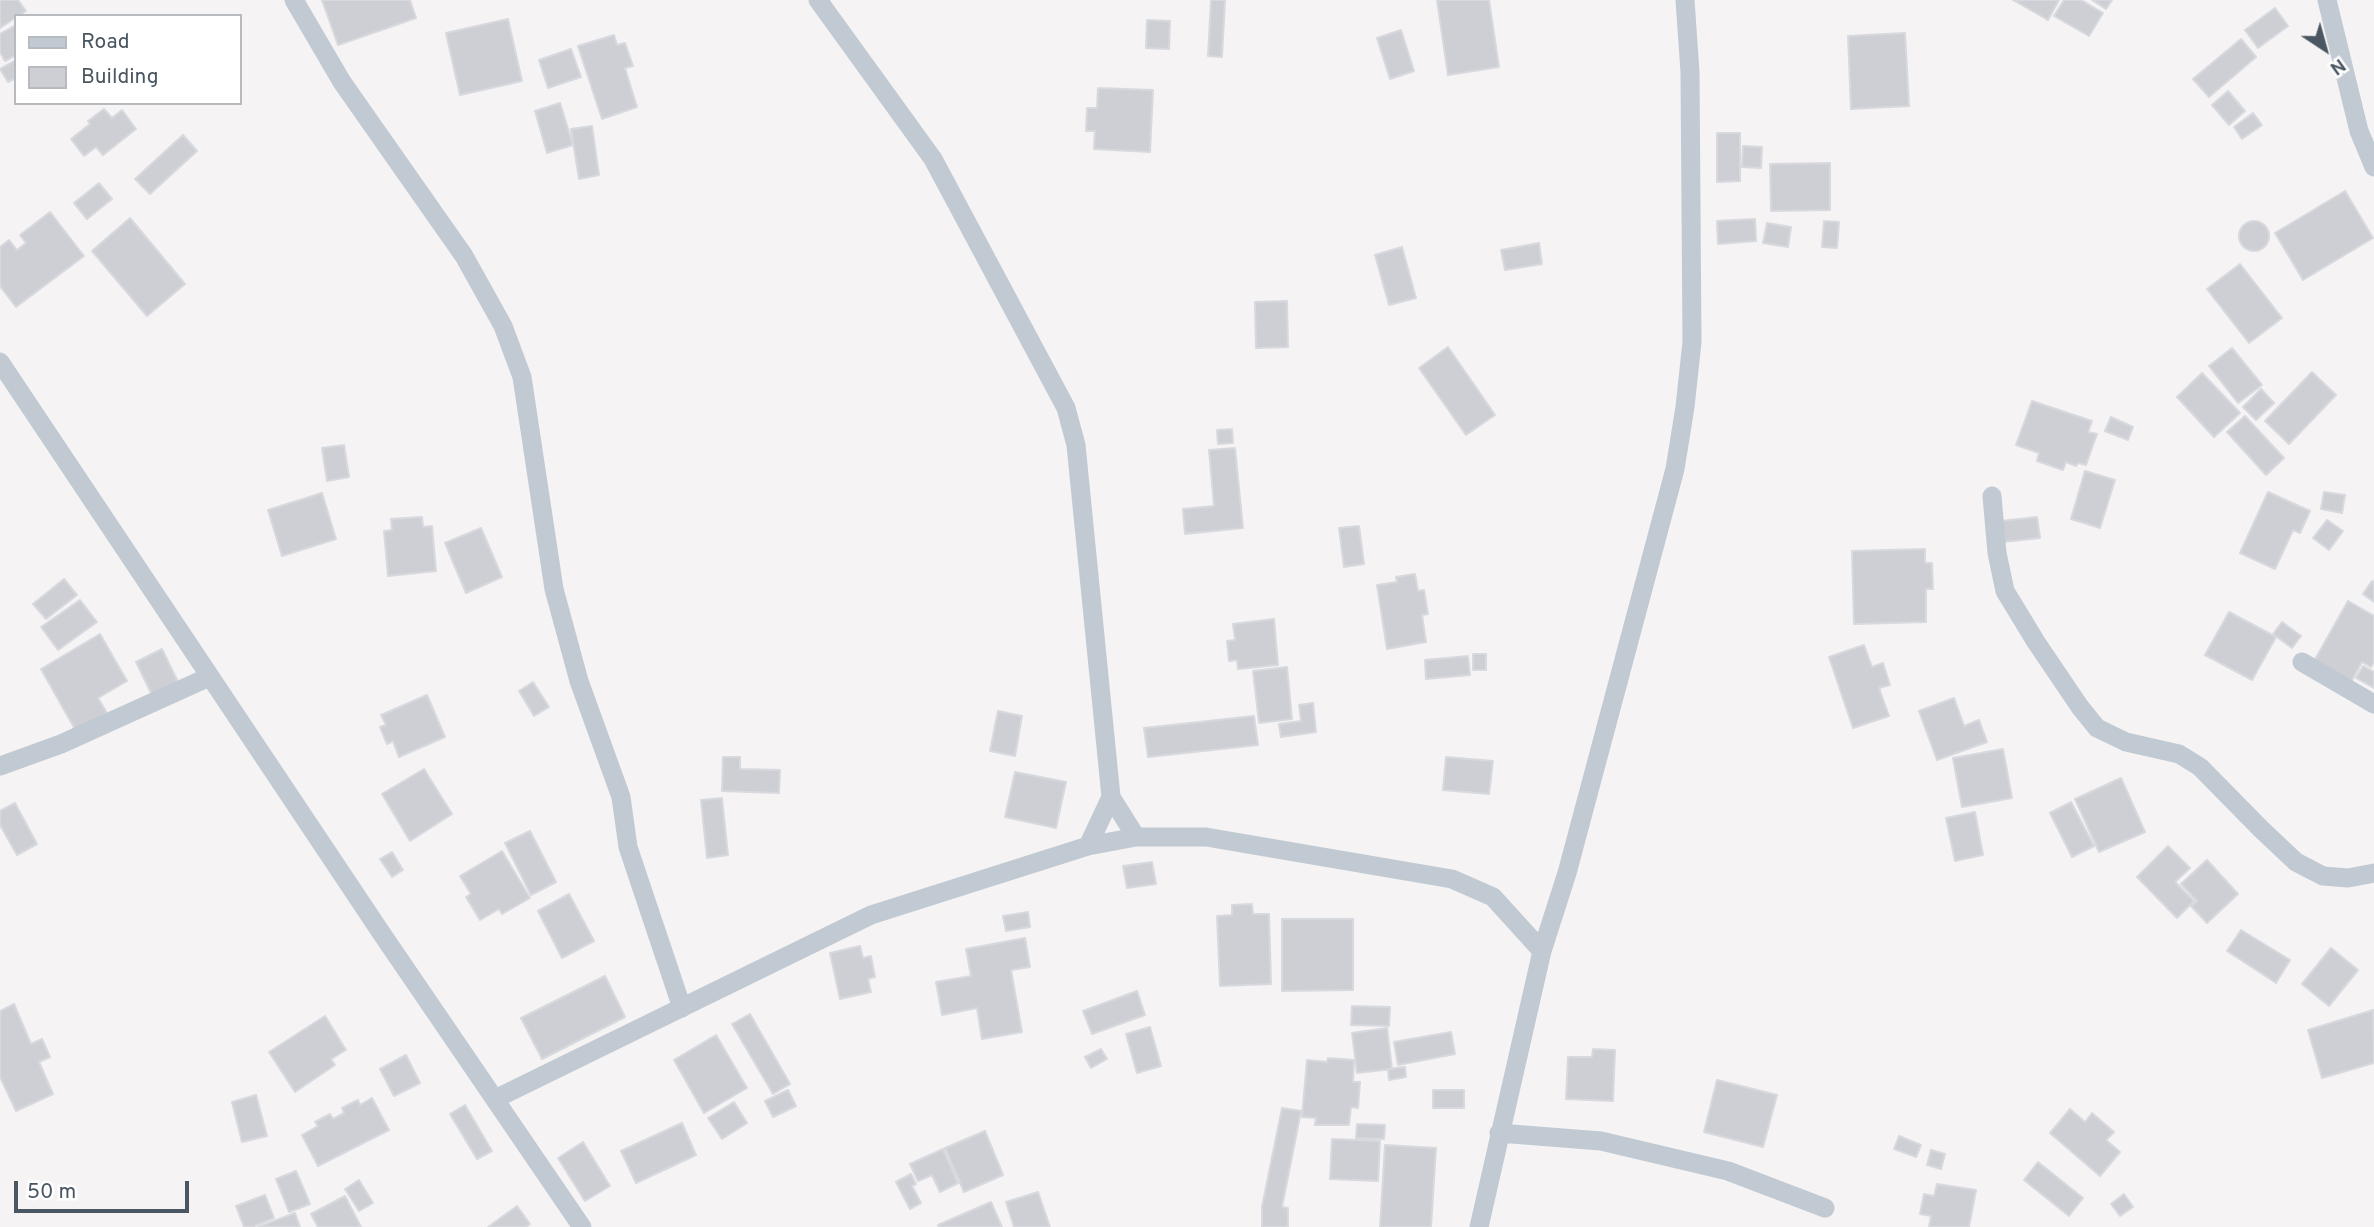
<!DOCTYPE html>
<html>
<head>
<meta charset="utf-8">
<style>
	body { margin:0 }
	#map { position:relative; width:2374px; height:1227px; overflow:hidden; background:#f5f3f3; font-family:Overpass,sans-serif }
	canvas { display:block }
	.legend { position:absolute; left:14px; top:14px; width:228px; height:91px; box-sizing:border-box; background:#fff; border:2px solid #b7bbc0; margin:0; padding:9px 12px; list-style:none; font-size:21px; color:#4a5661 }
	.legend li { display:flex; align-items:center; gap:14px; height:35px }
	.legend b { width:35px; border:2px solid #b7bbc0 }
	.north { position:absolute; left:2290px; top:14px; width:70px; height:70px; -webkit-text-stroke:5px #fff; paint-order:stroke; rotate:144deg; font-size:19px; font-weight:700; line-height:28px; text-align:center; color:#4a5661 }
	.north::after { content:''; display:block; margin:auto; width:24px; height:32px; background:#4a5661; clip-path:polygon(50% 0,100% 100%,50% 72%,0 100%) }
	.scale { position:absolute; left:14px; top:1181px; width:175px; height:32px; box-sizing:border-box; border:4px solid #4a5661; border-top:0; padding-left:9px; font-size:21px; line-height:24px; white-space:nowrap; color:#4a5661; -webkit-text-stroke:5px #fff; paint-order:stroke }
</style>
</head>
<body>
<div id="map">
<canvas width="2374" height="1227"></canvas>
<ul class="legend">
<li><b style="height:9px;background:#c1cad2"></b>Road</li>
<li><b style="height:19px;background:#cdcfd5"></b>Building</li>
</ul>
<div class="north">N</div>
<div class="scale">50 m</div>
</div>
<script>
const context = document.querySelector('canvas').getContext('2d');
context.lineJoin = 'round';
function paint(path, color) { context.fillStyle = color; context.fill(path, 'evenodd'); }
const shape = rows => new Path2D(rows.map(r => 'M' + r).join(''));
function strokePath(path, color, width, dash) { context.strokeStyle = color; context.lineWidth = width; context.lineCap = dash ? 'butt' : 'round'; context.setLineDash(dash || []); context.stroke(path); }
const building = shape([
	[0,0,18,0,26,11,0,28,0,0],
	[322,0,410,0,416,18,338,45,322,0],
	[1211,0,1225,0,1222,57,1208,56,1211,0],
	[1437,0,1489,0,1499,67,1448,75,1437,0],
	[2013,0,2059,0,2048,20,2013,0],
	[2064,0,2081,0,2103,13,2089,36,2054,16,2064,0],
	[2092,0,2112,0,2106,9,2092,0],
	[2275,8,2288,26,2258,48,2245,30,2275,8],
	[508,19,522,81,460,95,446,33,508,19],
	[1147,20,1170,21,1169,49,1146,48,1147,20],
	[16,25,16,55,5,61,0,52,0,34,16,25],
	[1401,30,1414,71,1390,79,1377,38,1401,30],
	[1905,33,1909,106,1851,109,1848,36,1905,33],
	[614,35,617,45,625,43,633,66,625,68,637,107,602,119,578,46,614,35],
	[2241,39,2256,57,2209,97,2193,79,2241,39],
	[571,49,581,77,548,88,539,60,571,49],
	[16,60,16,78,8,82,0,69,16,60],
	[1098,88,1153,90,1150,152,1094,149,1095,131,1086,131,1087,108,1097,108,1098,88],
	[2228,91,2245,111,2229,125,2212,105,2228,91],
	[560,103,573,145,547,153,535,111,560,103],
	[104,109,112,118,122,110,136,129,103,155,96,147,84,156,71,139,90,124,88,121,104,109],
	[2253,113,2262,125,2242,139,2234,127,2253,113],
	[592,126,599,175,579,179,571,129,592,126],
	[1717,133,1740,133,1740,181,1717,182,1717,133],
	[183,135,197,151,150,194,135,179,183,135],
	[1743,146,1762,147,1761,168,1742,167,1743,146],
	[1830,163,1830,210,1771,211,1770,164,1830,163],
	[99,183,112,199,87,219,74,203,99,183],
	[2345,191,2373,238,2303,280,2275,233,2345,191],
	[50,212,84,256,16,307,0,286,0,247,9,240,17,250,26,243,20,235,50,212],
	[130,218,185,284,147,316,92,251,130,218],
	[1755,219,1756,241,1718,244,1717,221,1755,219],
	'2239 236a15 15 0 1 1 30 0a15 15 0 1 1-30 0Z',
	[1824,221,1839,222,1837,248,1822,247,1824,221],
	[1767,223,1791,227,1788,247,1763,243,1767,223],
	[1539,243,1542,264,1505,270,1501,250,1539,243],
	[1402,247,1416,298,1389,305,1375,255,1402,247],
	[2240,264,2282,318,2249,343,2207,289,2240,264],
	[1287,301,1288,347,1256,348,1255,302,1287,301],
	[1448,347,1495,415,1466,435,1419,368,1448,347],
	[2232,348,2262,385,2238,403,2209,366,2232,348],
	[2312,372,2336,395,2289,444,2265,421,2312,372],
	[2202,373,2240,413,2214,437,2177,397,2202,373],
	[2261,389,2274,403,2256,420,2243,407,2261,389],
	[2032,401,2092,421,2088,432,2097,434,2086,465,2078,463,2076,466,2066,462,2063,470,2037,461,2039,453,2016,445,2032,401],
	[2245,416,2284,458,2266,475,2227,432,2245,416],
	[2111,417,2133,427,2128,440,2105,431,2111,417],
	[1232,429,1233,443,1218,444,1217,430,1232,429],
	[344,445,349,477,327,481,322,448,344,445],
	[1235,448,1243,528,1185,534,1183,509,1214,506,1209,450,1235,448],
	[2085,471,2115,480,2100,528,2071,519,2085,471],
	[2268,492,2310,511,2300,533,2293,530,2275,569,2240,553,2268,492],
	[2324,492,2345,495,2342,513,2321,509,2324,492],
	[322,493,336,539,282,556,268,510,322,493],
	[422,517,423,527,432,526,436,571,388,576,384,531,392,530,391,519,422,517],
	[2037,517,2040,538,2003,542,2001,521,2037,517],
	[2327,520,2343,531,2329,550,2313,538,2327,520],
	[1359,526,1364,564,1344,567,1339,528,1359,526],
	[481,528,502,577,466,593,445,543,481,528],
	[1925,549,1925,563,1932,563,1933,589,1926,589,1926,622,1854,624,1852,551,1925,549],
	[1415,574,1418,591,1424,590,1428,614,1422,615,1426,642,1387,649,1377,585,1397,582,1396,577,1415,574],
	[64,579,77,595,46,619,33,604,64,579],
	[2372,581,2374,582,2374,602,2363,594,2372,581],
	[80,600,97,622,58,650,41,627,80,600],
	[2348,601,2374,616,2374,662,2371,667,2362,662,2350,684,2313,663,2348,601],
	[2229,612,2276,637,2252,680,2205,655,2229,612],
	[1274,619,1278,665,1238,669,1237,660,1229,661,1227,641,1235,640,1233,624,1274,619],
	[2282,622,2301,636,2292,648,2273,634,2282,622],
	[100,634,127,681,98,698,107,713,76,731,41,669,100,634],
	[1864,645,1872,667,1883,663,1890,685,1879,688,1889,716,1853,728,1829,657,1864,645],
	[162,649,178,682,152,695,136,662,162,649],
	[1473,654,1486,654,1486,670,1473,670,1473,654],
	[1468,656,1470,675,1426,679,1425,660,1468,656],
	[2363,666,2374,672,2374,688,2356,678,2363,666],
	[1287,667,1292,719,1259,723,1253,671,1287,667],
	[533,682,549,707,534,716,519,691,533,682],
	[427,695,445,737,399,757,393,741,387,744,380,727,386,725,381,715,427,695],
	[1954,698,1964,726,1979,720,1987,742,1937,760,1919,711,1954,698],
	[1313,703,1316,732,1281,737,1279,724,1301,721,1299,705,1313,703],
	[998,711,1022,716,1015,756,990,751,998,711],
	[1254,716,1258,745,1148,757,1144,728,1254,716],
	[2003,749,2012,798,1962,807,1953,758,2003,749],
	[723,757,740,757,740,769,780,770,779,793,722,791,723,757],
	[1446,757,1493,761,1489,794,1443,790,1446,757],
	[424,769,452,814,410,841,382,794,424,769],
	[1015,772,1066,782,1056,828,1005,817,1015,772],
	[2121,778,2145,832,2099,852,2075,799,2121,778],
	[722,798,728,855,707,858,701,800,722,798],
	[2071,802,2094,846,2072,857,2050,813,2071,802],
	[15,803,37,844,17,855,0,825,0,811,15,803],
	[1975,812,1983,855,1955,861,1946,818,1975,812],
	[530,831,556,882,531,895,505,843,530,831],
	[2168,846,2190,868,2175,882,2194,901,2177,918,2137,877,2168,846],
	[502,851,530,898,502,914,499,909,480,920,466,897,471,894,460,876,502,851],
	[392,852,403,870,392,877,380,859,392,852],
	[2207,860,2238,894,2207,923,2191,906,2197,901,2181,884,2207,860],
	[1152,862,1156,884,1127,888,1123,866,1152,862],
	[569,894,594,941,562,958,538,911,569,894],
	[1252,904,1253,914,1269,914,1271,984,1220,986,1217,916,1232,915,1232,905,1252,904],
	[1028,912,1030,927,1006,931,1003,916,1028,912],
	[1282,919,1353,919,1353,990,1282,991,1282,919],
	[2241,930,2290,960,2276,983,2227,951,2241,930],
	[1025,938,1030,967,1011,970,1022,1032,982,1039,977,1008,942,1015,936,982,971,976,966,949,1025,938],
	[860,946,863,958,871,956,875,977,868,979,871,992,840,999,830,953,860,946],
	[2331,948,2358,970,2329,1006,2302,984,2331,948],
	[605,976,625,1017,542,1059,521,1018,605,976],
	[1137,991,1145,1015,1092,1034,1083,1011,1137,991],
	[14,1004,31,1044,42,1039,50,1057,39,1062,53,1094,16,1111,0,1077,0,1011,14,1004],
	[1352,1006,1390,1007,1389,1026,1351,1025,1352,1006],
	[2373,1010,2374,1063,2322,1078,2308,1030,2373,1010],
	[750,1014,790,1084,773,1094,732,1024,750,1014],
	[325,1016,346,1050,331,1059,335,1065,295,1092,269,1052,325,1016],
	[1150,1027,1161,1066,1137,1073,1126,1034,1150,1027],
	[1387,1028,1392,1069,1357,1073,1352,1033,1387,1028],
	[1451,1032,1455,1054,1398,1065,1394,1042,1451,1032],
	[716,1035,747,1088,704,1113,674,1060,716,1035],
	[1101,1049,1107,1059,1091,1068,1085,1057,1101,1049],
	[1593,1049,1615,1050,1613,1101,1566,1099,1568,1057,1592,1057,1593,1049],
	[406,1055,420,1083,394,1096,380,1069,406,1055],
	[1328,1058,1354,1060,1353,1082,1360,1082,1358,1108,1351,1107,1349,1125,1315,1125,1316,1118,1302,1117,1307,1060,1327,1062,1328,1058],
	[1405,1067,1406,1077,1389,1080,1388,1069,1405,1067],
	[1717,1080,1777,1095,1763,1147,1704,1132,1717,1080],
	[788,1090,796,1106,773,1117,765,1101,788,1090],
	[1433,1090,1464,1090,1464,1108,1433,1108,1433,1090],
	[256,1095,267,1136,242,1142,232,1102,256,1095],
	[372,1098,389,1130,318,1166,302,1135,318,1126,315,1122,330,1114,333,1119,344,1113,342,1108,358,1100,360,1105,372,1098],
	[734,1102,747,1123,722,1139,708,1118,734,1102],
	[465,1105,492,1151,477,1159,450,1114,465,1105],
	[1282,1108,1301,1111,1282,1207,1288,1208,1288,1227,1262,1227,1262,1207,1282,1108],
	[2070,1109,2085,1122,2092,1113,2114,1132,2106,1140,2120,1152,2100,1176,2050,1133,2070,1109],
	[682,1123,696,1155,636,1183,621,1151,682,1123],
	[1357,1124,1385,1125,1384,1139,1356,1138,1357,1124],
	[985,1131,1003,1175,964,1192,945,1148,985,1131],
	[1899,1136,1921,1145,1916,1157,1894,1149,1899,1136],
	[1332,1139,1380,1141,1378,1181,1330,1179,1332,1139],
	[583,1142,610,1186,585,1201,558,1158,583,1142],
	[1385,1145,1436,1148,1431,1227,1380,1227,1385,1145],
	[943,1149,958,1183,940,1192,932,1175,918,1181,910,1164,943,1149],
	[1931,1150,1945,1154,1941,1169,1927,1165,1931,1150],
	[2038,1162,2083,1198,2069,1216,2024,1180,2038,1162],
	[296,1171,310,1204,289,1212,276,1179,296,1171],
	[911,1174,916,1184,912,1186,921,1203,910,1209,896,1182,911,1174],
	[359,1180,373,1203,359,1211,345,1189,359,1180],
	[1937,1184,1976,1190,1969,1227,1929,1227,1931,1216,1920,1214,1924,1194,1934,1196,1937,1184],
	[1038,1192,1050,1227,1014,1227,1006,1202,1038,1192],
	[2124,1194,2133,1207,2120,1216,2111,1204,2124,1194],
	[265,1195,274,1218,252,1227,244,1227,236,1206,265,1195],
	[345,1196,361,1227,318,1227,311,1214,345,1196],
	[991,1202,1002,1227,939,1227,938,1225,991,1202],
	[517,1206,530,1224,526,1227,488,1227,517,1206],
	[295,1213,300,1227,258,1227,295,1213]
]);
paint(building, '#cdcfd5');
strokePath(building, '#d7d9de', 2);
strokePath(shape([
	[294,0,342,82,464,256,503,326,522,377,554,589,579,681,621,797,628,847,682,1008],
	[818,0,933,159,1066,408,1076,445,1111,797,1136,837],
	[2327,0,2359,131,2374,167],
	[0,362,382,934,582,1227],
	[1992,496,1997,553,2005,591,2036,642,2080,707,2097,728,2126,742,2179,754,2200,767,2261,829,2296,862,2323,876,2348,878,2374,873],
	[2302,662,2374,704],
	[0,766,61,744,209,677],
	[1088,846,1111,797],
	[495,1099,871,915,1088,846,1136,837,1206,837,1452,879,1493,897,1542,951],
	[1499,1133,1601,1141,1728,1171,1825,1208],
	[1479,1227,1542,951,1567,873,1675,469,1685,407,1692,342,1690,72,1685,0]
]), '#c1cad2', 19);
</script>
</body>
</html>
